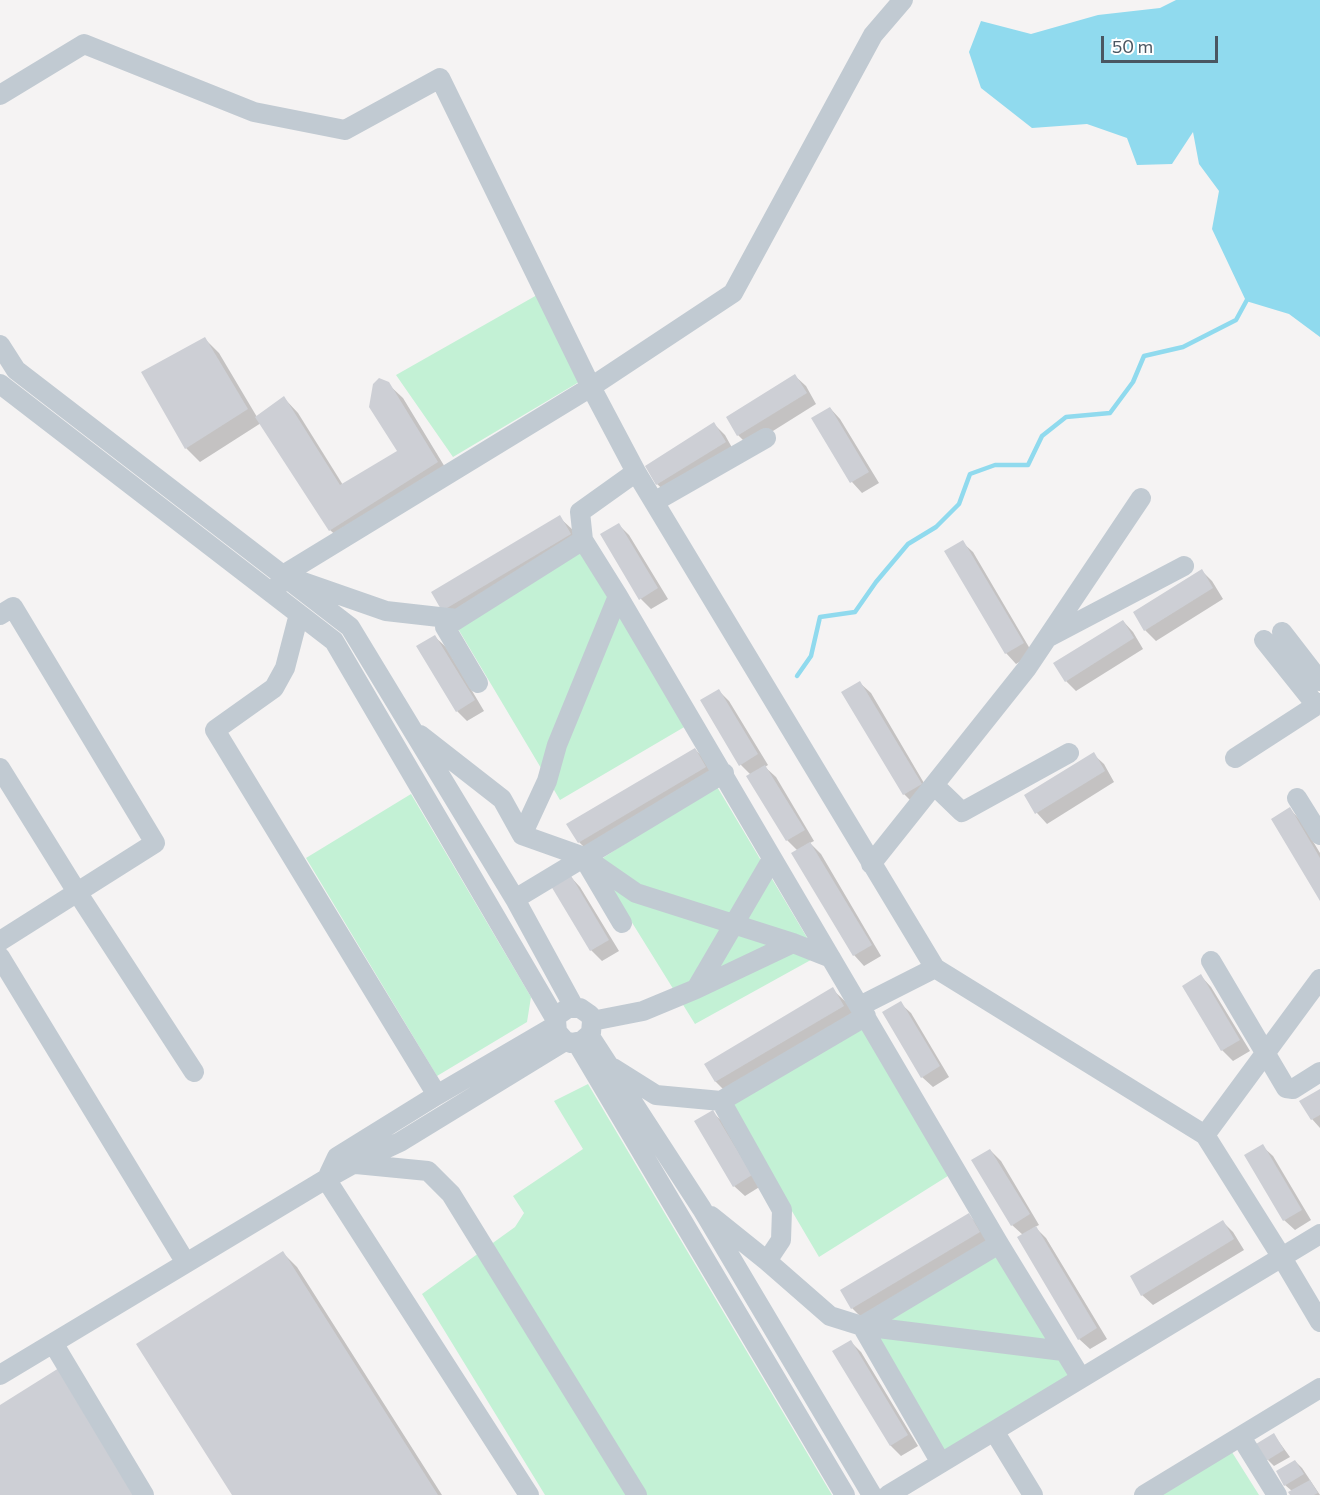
<!DOCTYPE html>
<html>
<head>
<meta charset="utf-8">
<style>
	body { margin:0 }
	#map { position:relative; width:1320px; height:1495px; overflow:hidden; background:#f5f3f3; font-family:Commissioner,sans-serif }
	canvas { display:block }
	.scale { position:absolute; left:1101px; top:36px; width:117px; height:27px; box-sizing:border-box; border:3px solid #4a5661; border-top:0; padding-left:8px; font-size:18px; line-height:21px; white-space:nowrap; color:#4a5661; -webkit-text-stroke:4px #fff; paint-order:stroke }
</style>
</head>
<body>
<div id="map">
<canvas width="1320" height="1495"></canvas>
<div class="scale">50 m</div>
</div>
<script>
const context = document.querySelector('canvas').getContext('2d');
context.lineJoin = 'round';
function paint(path, color) { context.fillStyle = color; context.fill(path, 'evenodd'); }
const shape = rows => new Path2D(rows.map(r => 'M' + r).join(''));
function strokePath(path, color, width, dash) { context.strokeStyle = color; context.lineWidth = width; context.lineCap = dash ? 'butt' : 'round'; context.setLineDash(dash || []); context.stroke(path); }
paint(shape([
	[537,295,579,382,453,457,396,375],
	[582,549,686,726,560,800,457,627],
	[716,785,818,956,695,1024,595,863],
	[411,794,531,997,527,1022,437,1076,306,858],
	[860,1024,951,1174,819,1257,730,1106],
	[588,1084,832,1495,545,1495,422,1294,515,1227,524,1213,513,1196,583,1149,554,1101],
	[995,1249,1071,1375,942,1452,869,1328],
	[1230,1449,1259,1495,1157,1495]
]), '#c3f1d5');
paint(shape([
	[1176,0,1320,0,1320,337,1289,314,1246,301,1212,229,1219,191,1199,164,1193,132,1172,164,1137,165,1127,138,1087,124,1032,128,981,88,969,52,981,21,1031,34,1098,15,1160,8]
]), '#90daee');
paint(shape([
	[205,339,219,353,257,417,284,398,298,413,343,485,399,451,388,384,403,398,451,477,345,544,330,530,261,423,200,462,186,448],
	[795,376,806,386,816,404,749,446,738,435,728,418],
	[830,408,840,419,879,483,862,493,852,482,813,418],
	[714,424,725,435,735,453,668,494,657,484],
	[559,517,574,531,584,549,457,624,443,610],
	[619,525,629,535,668,599,651,609,641,599],
	[962,542,973,552,1033,654,1016,664,1006,653],
	[1202,571,1212,581,1223,599,1156,641,1145,630,1135,613],
	[1123,621,1133,632,1143,649,1076,691,1066,681],
	[435,637,446,647,484,711,467,721,457,711],
	[860,683,871,693,931,795,915,805,904,794],
	[719,691,729,701,768,765,765,767,776,777,814,841,810,843,821,854,881,956,864,966,854,955,798,851,787,840,751,775,741,765],
	[695,749,709,764,720,781,593,856,579,842],
	[1093,754,1104,764,1114,782,1047,824,1037,813,1026,796],
	[1290,809,1300,820,1320,853,1320,898],
	[570,876,580,887,619,951,602,961,591,950,553,886],
	[1201,976,1211,987,1250,1051,1233,1061,1222,1050,1184,986],
	[832,989,847,1003,857,1021,730,1096,716,1082,706,1064],
	[900,1003,911,1013,949,1077,933,1087,922,1077],
	[1320,1091,1320,1128,1312,1119],
	[712,1112,723,1122,761,1186,745,1196,734,1186],
	[1262,1146,1273,1156,1311,1220,1295,1230,1284,1220],
	[990,1150,1001,1161,1039,1225,1035,1227,1046,1238,1107,1339,1090,1349,1079,1339,1023,1235,1012,1225],
	[969,1215,983,1230,993,1247,866,1322,852,1308],
	[1223,1222,1233,1232,1244,1250,1153,1305,1142,1295],
	[283,1253,297,1267,442,1495,234,1495],
	[851,1342,861,1352,918,1446,901,1456,891,1446,834,1352],
	[1274,1435,1290,1457,1274,1466,1268,1460],
	[1295,1461,1302,1468,1320,1495,1292,1495,1292,1491,1285,1485]
]), '#0003');
strokePath(shape([
	[797,676,811,656,820,617,855,612,876,582,908,544,936,527,959,504,970,474,995,465,1028,465,1042,436,1066,417,1110,413,1133,382,1144,356,1183,347,1236,320,1248,298]
]), '#90daee', 4.5);
paint(shape([
	[205,337,248,409,185,449,141,372],
	[795,374,807,393,737,436,726,417],
	[379,378,389,382,438,462,329,531,255,417,284,396,340,485,397,451,369,407,373,384],
	[830,407,869,472,850,483,811,418],
	[714,422,726,442,656,485,645,466],
	[560,515,571,534,442,611,431,592],
	[619,523,658,588,639,600,600,534],
	[963,540,1024,643,1005,654,944,551],
	[1202,569,1213,588,1144,631,1133,612],
	[1123,620,1134,638,1065,682,1053,663],
	[435,635,475,700,456,712,416,646],
	[860,681,922,784,903,795,841,692],
	[719,689,758,754,739,766,700,700],
	[695,748,706,767,578,843,566,824],
	[1094,752,1105,771,1035,814,1024,795],
	[765,765,805,830,786,841,746,776],
	[1290,807,1320,858,1320,901,1271,819],
	[810,842,872,945,853,956,791,853],
	[570,874,609,940,590,951,551,886],
	[1201,974,1240,1040,1221,1051,1182,986],
	[833,987,844,1006,715,1082,704,1064],
	[901,1001,940,1066,921,1078,882,1012],
	[1320,1089,1320,1115,1311,1120,1299,1101],
	[713,1110,752,1175,733,1187,694,1121],
	[1263,1144,1302,1210,1283,1221,1244,1155],
	[990,1149,1030,1214,1011,1226,971,1160],
	[969,1213,980,1232,851,1309,840,1290],
	[1223,1220,1234,1239,1141,1296,1130,1276],
	[1036,1226,1097,1328,1078,1340,1017,1237],
	[283,1251,438,1495,232,1495,136,1344],
	[851,1340,908,1435,890,1446,832,1351],
	[59,1368,140,1495,0,1495,0,1405],
	[1274,1433,1284,1450,1266,1461,1256,1444],
	[1295,1460,1304,1474,1284,1486,1276,1471],
	[1310,1480,1318,1493,1314,1495,1290,1495,1288,1492]
]), '#cdcfd5');
strokePath(shape([
	[0,95,84,44,254,112,345,130,440,78,591,387,636,472,935,968,1205,1135,1281,1256,1320,1322],
	[0,345,16,370,350,627,515,899,574,1007],
	[0,384,334,641,556,1020],
	[636,472,580,512,583,540,618,596,999,1244,1081,1378],
	[654,502,766,438],
	[300,581,386,611,457,619],
	[274,595,283,575,591,387,733,293,873,35,903,0],
	[299,614,285,668,274,688,215,730,437,1095],
	[0,615,13,607,155,843,0,941],
	[1282,632,1320,681],
	[1049,637,1184,566],
	[1264,640,1316,705],
	[478,683,445,627,583,540],
	[420,735,502,799,522,835,584,857,636,893,793,943,831,958],
	[1235,758,1320,703],
	[0,768,77,892,194,1072],
	[934,785,962,812,1069,753],
	[1297,798,1320,835],
	[522,835,547,781,557,745,618,596],
	[586,862,622,923],
	[871,864,1027,668,1141,498],
	[515,899,724,773],
	[0,957,186,1263],
	[1211,961,1286,1088,1293,1089,1320,1072],
	[696,989,772,859],
	[860,1006,935,968],
	[592,1021,643,1011,696,989,793,943],
	[589,1035,702,1209,872,1495],
	[577,1043,845,1495],
	[613,1068,656,1095,721,1101],
	[1205,1135,1320,979],
	[356,1164,428,1171,451,1194,637,1495],
	[329,1174,337,1157,437,1095,555,1026],
	[326,1179,529,1495],
	[711,1216,767,1261,830,1316,862,1326,1063,1351],
	[767,1261,781,1240,782,1210,721,1101,866,1016],
	[53,1343,144,1495],
	[0,1375,326,1179,353,1164,400,1142,565,1041,571,1043,582,1041,591,1033,592,1021,590,1015,580,1008,568,1008,558,1015,556,1020,557,1032,565,1041],
	[994,1431,1033,1495],
	[1241,1437,1277,1495],
	[941,1463,862,1326,999,1244],
	[888,1495,1320,1234],
	[1144,1495,1320,1388]
]), '#c1cad2', 20);
</script>
</body>
</html>
